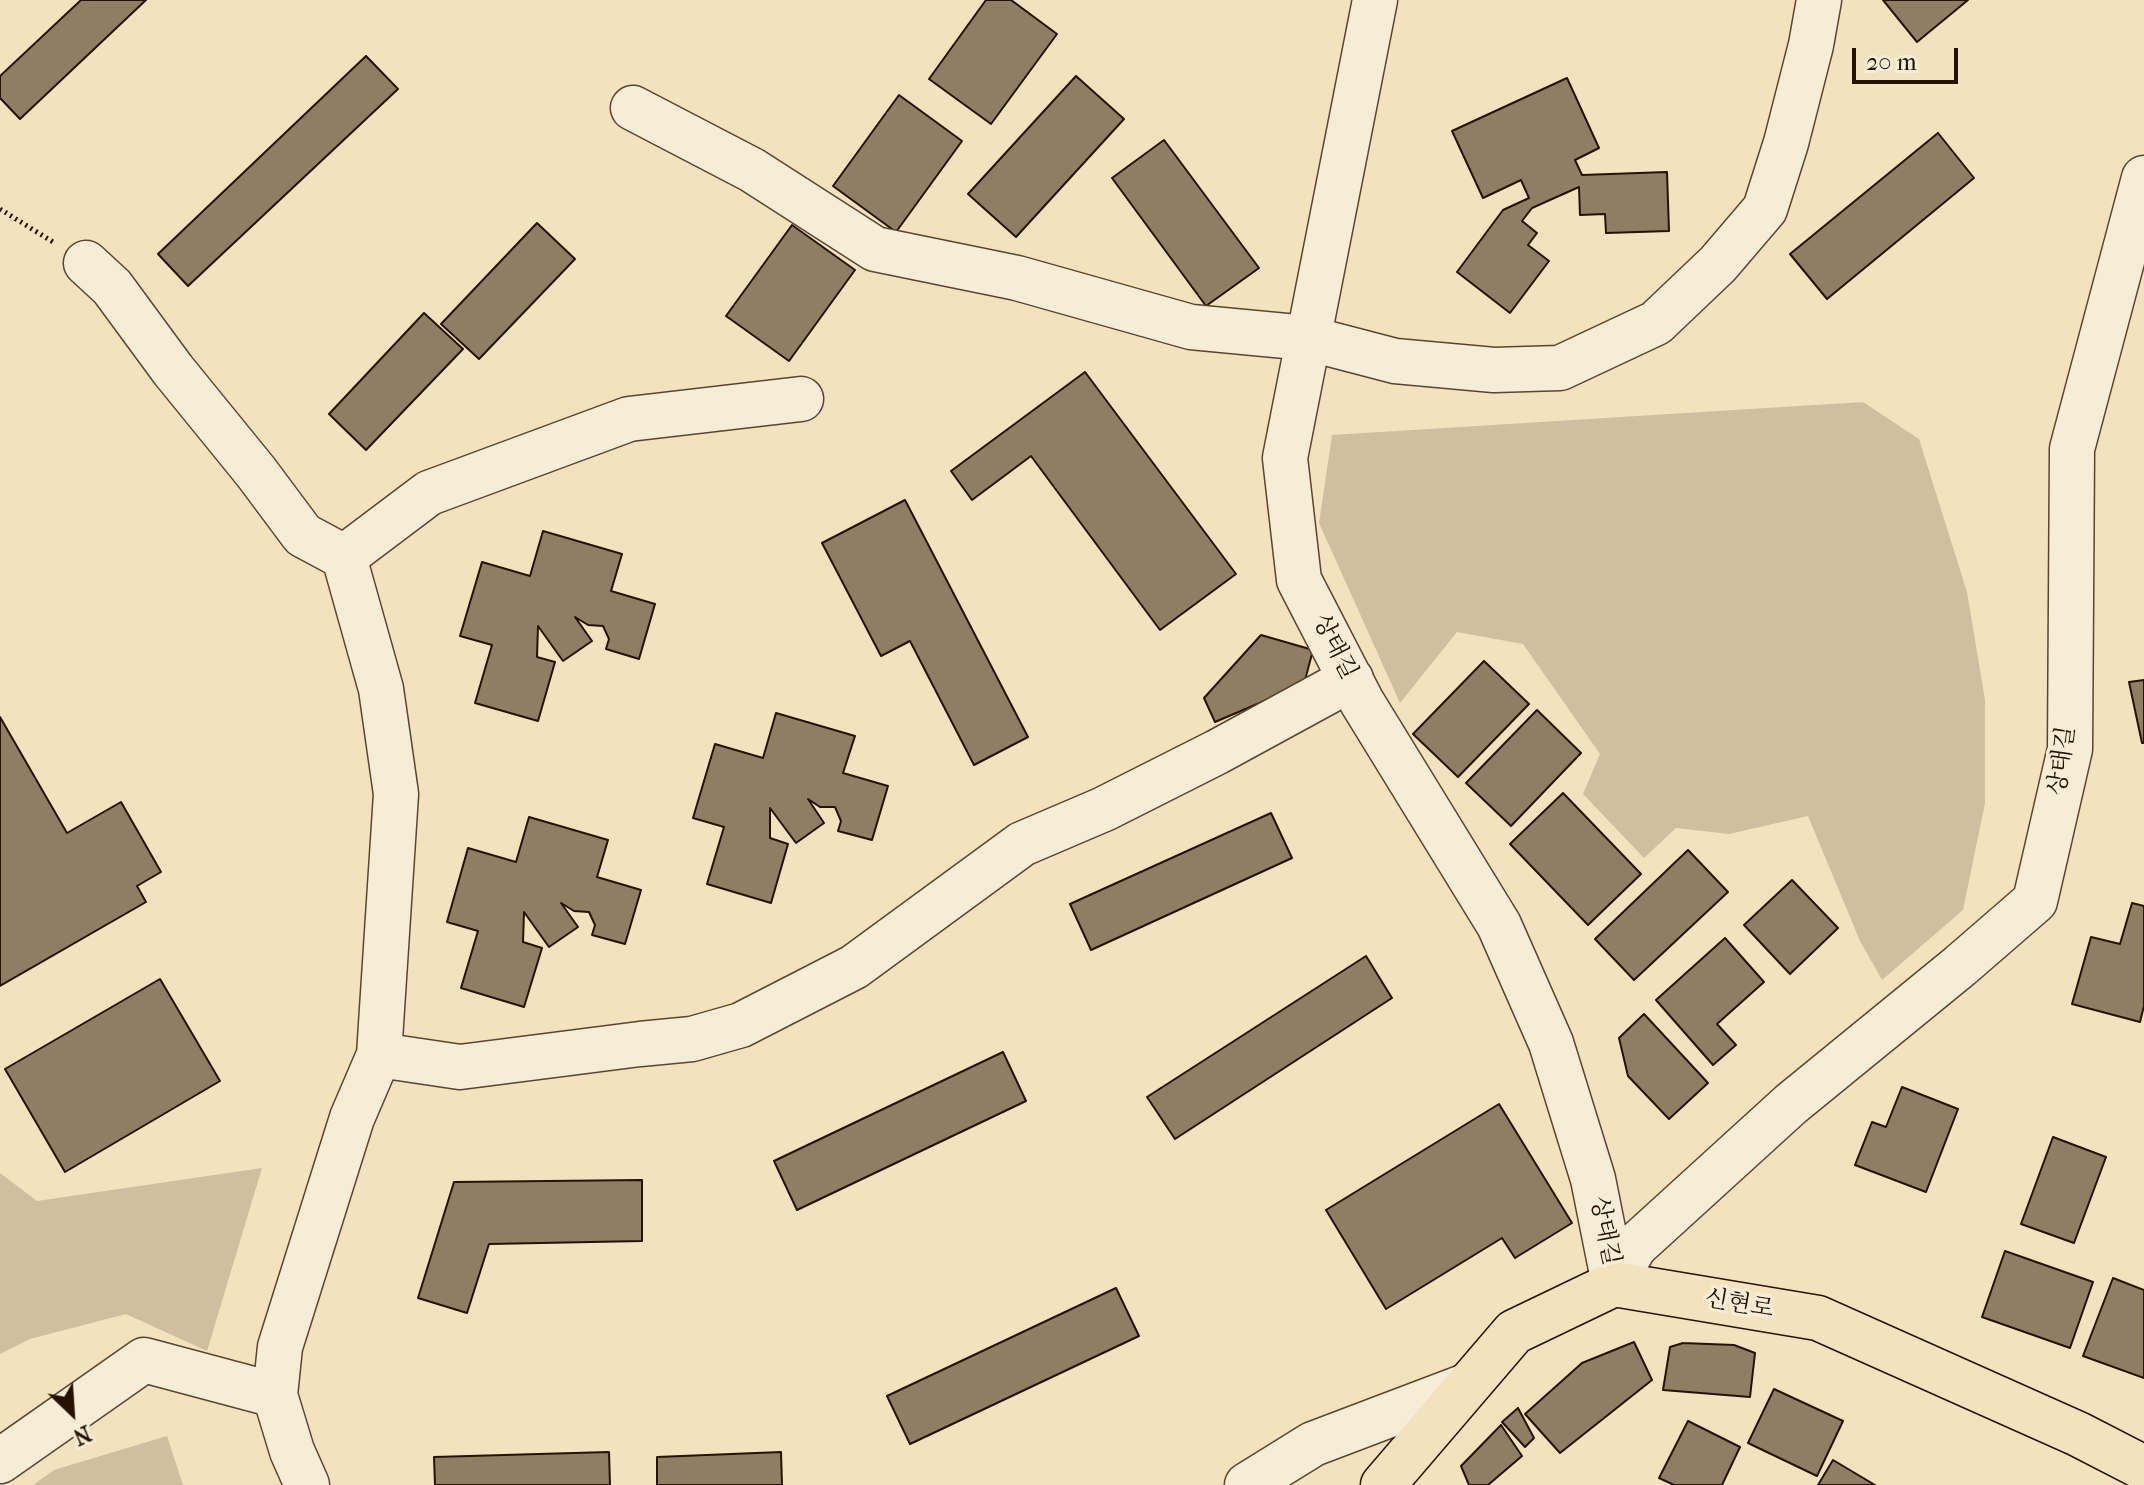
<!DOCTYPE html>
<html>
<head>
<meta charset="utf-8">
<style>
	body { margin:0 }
	#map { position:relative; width:2144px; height:1485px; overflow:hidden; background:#f2e2be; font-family:"IM FELL French Canon",serif }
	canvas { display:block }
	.north { position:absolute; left:32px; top:1373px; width:80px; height:80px; -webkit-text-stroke:6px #f7ecd5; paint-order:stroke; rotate:155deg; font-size:22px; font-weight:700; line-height:32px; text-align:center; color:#251200 }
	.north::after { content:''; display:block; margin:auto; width:28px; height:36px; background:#251200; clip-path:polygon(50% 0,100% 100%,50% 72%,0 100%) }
	.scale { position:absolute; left:1852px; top:48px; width:106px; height:36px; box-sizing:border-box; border:4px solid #251200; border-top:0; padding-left:10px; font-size:24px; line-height:28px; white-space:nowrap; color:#251200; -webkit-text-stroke:6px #f7ecd5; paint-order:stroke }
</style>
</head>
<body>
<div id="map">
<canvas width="2144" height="1485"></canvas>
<div class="north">N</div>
<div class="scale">20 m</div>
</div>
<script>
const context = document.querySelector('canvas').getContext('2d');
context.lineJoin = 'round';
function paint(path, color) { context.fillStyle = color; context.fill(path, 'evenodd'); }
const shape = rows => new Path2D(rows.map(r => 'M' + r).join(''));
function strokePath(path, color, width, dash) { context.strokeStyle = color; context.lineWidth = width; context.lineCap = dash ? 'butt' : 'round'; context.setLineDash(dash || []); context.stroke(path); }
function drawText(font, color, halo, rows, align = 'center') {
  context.font = font + ' "IM FELL French Canon","Noto Serif KR",serif'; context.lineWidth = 7; context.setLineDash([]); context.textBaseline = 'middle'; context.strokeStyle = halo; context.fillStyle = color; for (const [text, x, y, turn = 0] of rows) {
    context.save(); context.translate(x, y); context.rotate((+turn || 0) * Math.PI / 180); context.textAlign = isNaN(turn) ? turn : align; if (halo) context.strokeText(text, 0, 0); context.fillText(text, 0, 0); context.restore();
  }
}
paint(shape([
	[1863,402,1919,439,1967,592,1985,700,1985,803,1963,910,1882,980,1860,941,1808,816,1729,834,1676,828,1644,858,1583,794,1600,754,1523,644,1457,632,1400,703,1319,523,1332,435],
	[262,1168,207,1351,126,1314,30,1339,0,1354,0,1173,37,1201],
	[167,1436,183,1485,33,1485,54,1470]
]), '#cfbf9e');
const building = shape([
	[81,0,146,0,20,119,0,98,0,76,81,0],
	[986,0,1011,0,1057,34,991,124,929,79,986,0],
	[1883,0,1968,0,1917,42,1883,0],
	[366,56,398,89,188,286,158,254,366,56],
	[1076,76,1124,119,1016,237,968,194,1076,76],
	[1567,78,1599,148,1575,160,1582,175,1667,172,1669,231,1606,233,1605,214,1580,215,1579,187,1532,208,1522,221,1537,233,1528,245,1549,261,1510,313,1457,272,1503,210,1529,198,1521,180,1483,198,1452,131,1567,78],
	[899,95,962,141,896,232,833,186,899,95],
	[1938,133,1974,178,1827,299,1790,254,1938,133],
	[1164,140,1259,268,1206,306,1112,178,1164,140],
	[537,223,575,259,479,359,441,324,537,223],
	[792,225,855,270,789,361,726,316,792,225],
	[424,313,463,349,366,450,329,414,424,313],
	[1085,372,1236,574,1160,630,1031,456,972,500,951,471,1085,372],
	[905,500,1028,737,974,765,910,641,881,656,822,543,905,500],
	[543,531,622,554,611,591,655,604,639,659,606,649,609,639,603,626,588,625,575,617,592,641,563,661,538,626,537,657,555,662,538,721,475,703,492,645,460,636,482,562,530,576,543,531],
	[1261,635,1313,650,1304,684,1215,722,1204,698,1261,635],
	[1484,661,1529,704,1458,777,1413,734,1484,661],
	[2144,680,2144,743,2142,743,2129,682,2144,680],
	[1537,710,1581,753,1511,826,1466,783,1537,710],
	[776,713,855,736,843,773,888,786,872,840,838,831,841,821,835,807,820,807,808,799,824,823,796,843,770,808,770,838,788,844,771,903,707,884,724,827,693,818,715,744,763,758,776,713],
	[0,717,67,833,121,802,161,872,137,886,146,902,0,986,0,717],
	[1563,793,1641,874,1588,925,1510,844,1563,793],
	[1271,813,1292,858,1091,950,1070,904,1271,813],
	[529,817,608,840,597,877,641,890,625,944,592,935,595,925,589,912,574,911,561,903,578,927,549,947,524,912,523,942,542,948,524,1007,461,988,478,931,447,922,468,848,516,862,529,817],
	[1688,850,1728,892,1634,980,1595,939,1688,850],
	[1792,880,1838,928,1790,974,1744,925,1792,880],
	[2132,903,2144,906,2144,1006,2140,1022,2072,1004,2091,937,2120,944,2132,903],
	[1725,938,1764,982,1717,1024,1736,1045,1713,1065,1656,1000,1725,938],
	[1366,956,1392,998,1175,1139,1147,1097,1366,956],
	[160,979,220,1081,65,1172,5,1069,160,979],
	[1644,1014,1708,1083,1669,1119,1628,1076,1619,1038,1644,1014],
	[1003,1052,1026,1101,797,1210,774,1161,1003,1052],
	[1902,1087,1958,1109,1926,1192,1855,1165,1872,1122,1886,1127,1902,1087],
	[1499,1104,1572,1223,1515,1258,1502,1238,1386,1309,1326,1210,1499,1104],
	[2053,1137,2106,1157,2074,1243,2021,1224,2053,1137],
	[642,1180,642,1241,489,1244,467,1313,418,1298,454,1182,642,1180],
	[2005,1251,2093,1282,2070,1348,1982,1317,2005,1251],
	[2113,1278,2144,1290,2144,1378,2083,1356,2113,1278],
	[1116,1288,1139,1336,910,1444,887,1396,1116,1288],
	[1634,1342,1652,1380,1560,1453,1525,1414,1582,1363,1634,1342],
	[1683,1343,1734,1345,1755,1353,1750,1397,1663,1390,1670,1347,1683,1343],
	[1774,1389,1843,1421,1817,1476,1748,1443,1774,1389],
	[1518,1408,1534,1438,1525,1447,1502,1422,1518,1408],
	[1688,1421,1740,1447,1722,1485,1674,1485,1659,1478,1688,1421],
	[1501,1425,1522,1456,1488,1485,1469,1485,1461,1466,1501,1425],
	[609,1452,610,1485,435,1485,434,1457,609,1452],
	[781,1452,782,1485,657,1485,657,1457,781,1452],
	[1833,1460,1875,1485,1818,1485,1833,1460]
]);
paint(building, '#907e63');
strokePath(building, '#251200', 2);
const minor = shape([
	[1375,0,1285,458,1299,580,1362,702,1499,925,1551,1043,1593,1179,1614,1284],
	[633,108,752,170,875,249,1017,278,1191,327,1307,338,1395,361,1494,370,1560,368,1656,323,1718,264,1765,209,1786,143,1811,45,1819,0],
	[86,263,112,287,173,370,256,472,303,535,344,557,381,689,396,794,379,1055,352,1118,280,1347,275,1395,292,1451,307,1485],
	[344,557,429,493,629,419,801,399],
	[379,1055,460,1067,640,1044,692,1039,741,1025,854,967,1022,844,1104,809,1217,752,1351,679],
	[1614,1284,1634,1247,1791,1104,1960,966,2035,901,2070,749,2072,449,2144,178],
	[0,1461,144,1360,275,1395],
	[1247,1485,1313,1444,1466,1386]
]);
const major = shape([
	[1383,1485,1514,1332,1614,1284,1818,1318,2078,1434,2144,1468]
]);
strokePath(minor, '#584630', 47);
strokePath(major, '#251200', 47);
strokePath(shape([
	[0,209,53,242]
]), '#251200', 5, [2, 4]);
strokePath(minor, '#f7ecd5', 44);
strokePath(major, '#f2e2be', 44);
drawText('24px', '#251200', '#f7ecd5', [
	["상태길",1334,647,63],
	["상태길",2063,761,-82],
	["상태길",1604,1231,79],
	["신현로",1739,1305,10]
]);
</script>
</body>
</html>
